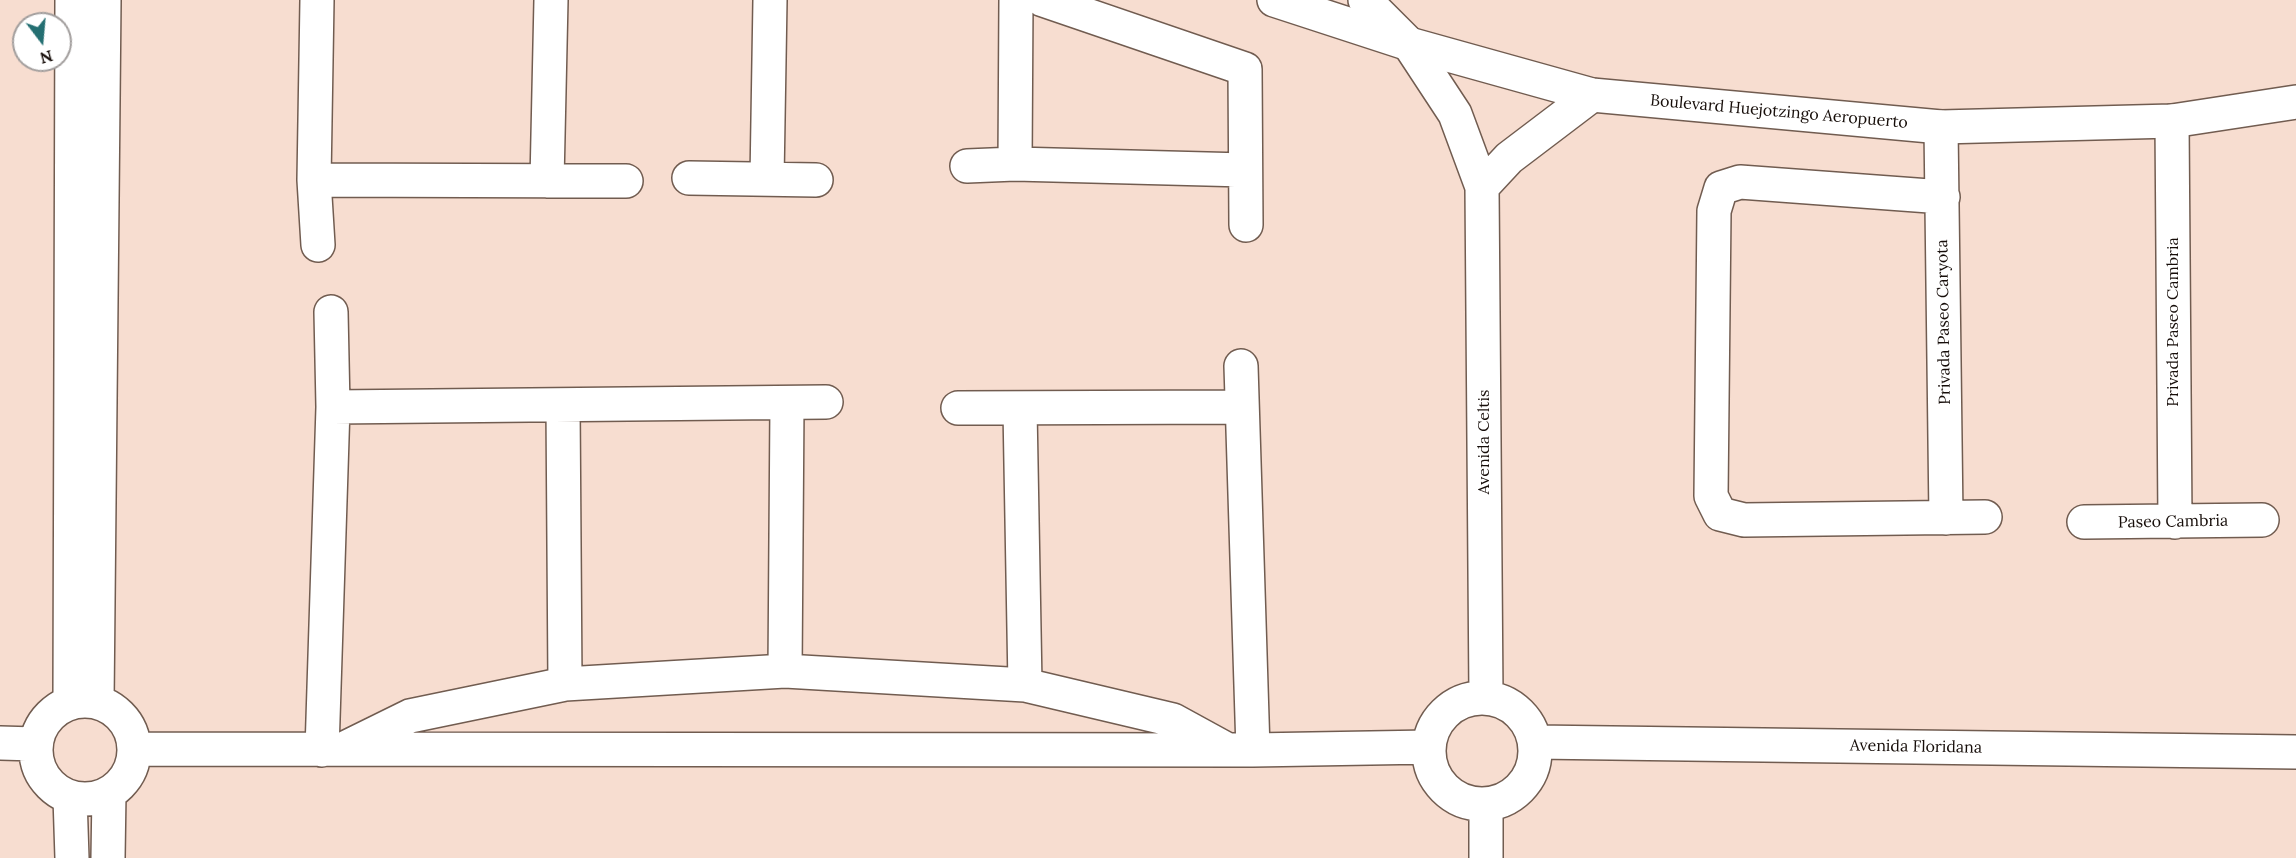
<!DOCTYPE html>
<html>
<head>
<meta charset="utf-8">
<style>
	body { margin:0 }
	#map { position:relative; width:2296px; height:858px; overflow:hidden; background:#f7ddd0; font-family:Lora,serif }
	canvas { display:block }
	.north { position:absolute; left:12px; top:12px; width:60px; height:60px; box-sizing:border-box; background:#fff; border:2px solid #a29e9d; border-radius:50%; rotate:164deg; font-size:16px; font-weight:700; line-height:24px; text-align:center; color:#160d09 }
	.north::after { content:''; display:block; margin:auto; width:21px; height:27px; background:#246f72; clip-path:polygon(50% 0,100% 100%,50% 72%,0 100%) }
</style>
</head>
<body>
<div id="map">
<canvas width="2296" height="858"></canvas>
<div class="north">N</div>
</div>
<script>
const context = document.querySelector('canvas').getContext('2d');
context.lineJoin = 'round';
const shape = rows => new Path2D(rows.map(r => 'M' + r).join(''));
function strokePath(path, color, width, dash) { context.strokeStyle = color; context.lineWidth = width; context.lineCap = dash ? 'butt' : 'round'; context.setLineDash(dash || []); context.stroke(path); }
function drawText(font, color, halo, rows, align = 'center') {
  context.font = font + ' Lora,serif'; context.lineWidth = 6; context.setLineDash([]); context.textBaseline = 'middle'; context.strokeStyle = halo; context.fillStyle = color; for (const [text, x, y, turn = 0] of rows) {
    context.save(); context.translate(x, y); context.rotate((+turn || 0) * Math.PI / 180); context.textAlign = isNaN(turn) ? turn : align; if (halo) context.strokeText(text, 0, 0); context.fillText(text, 0, 0); context.restore();
  }
}
const minor = shape([
	[317,0,314,180,318,245],
	[1043,0,1245,69,1246,225],
	[1365,0,1409,44,1455,114,1482,187,1486,697],
	[2172,121,2175,522],
	[1941,127,1946,518],
	[1015,164,1016,0],
	[967,166,1015,164,1245,170],
	[689,178,816,180],
	[767,179,770,0],
	[314,180,626,181],
	[547,181,551,0],
	[1482,187,1509,158,1592,95],
	[1943,197,1740,182,1721,188,1714,211,1711,496,1720,514,1744,520,1985,517],
	[1241,366,1253,750],
	[563,405,565,684],
	[333,407,826,402],
	[958,408,1241,407],
	[1020,409,1025,685],
	[2084,522,2262,520],
	[785,671,787,404],
	'1429 751a53 53 0 1 1 106 0a53 53 0 1 1-106 0Z',
	'36 750a49 49 0 1 1 98 0a49 49 0 1 1-98 0Z',
	[70,702,72,0],
	[97,702,104,0],
	[1535,742,2296,752],
	[0,743,35,744],
	[347,747,410,716,565,684,785,671,1025,685,1173,720,1226,749],
	[135,749,1253,750,1429,747],
	[322,750,333,407,331,312],
	[70,797,72,858],
	[1486,804,1486,858],
	[108,858,109,793]
]);
const tertiary = shape([
	[1274,0,1409,44,1592,95,1941,127,2172,121,2296,102]
]);
strokePath(minor, '#715c50', 36);
strokePath(tertiary, '#715c50', 36);
strokePath(minor, '#fff', 33);
strokePath(tertiary, '#fff', 33);
drawText('16px', '#160d09', '#fff', [
	["Boulevard Huejotzingo Aeropuerto",1779,112,5],
	["Privada Paseo Caryota",1944,322,-91],
	["Privada Paseo Cambria",2173,322,-90],
	["Avenida Celtis",1484,442,-90],
	["Paseo Cambria",2173,522,-1],
	["Avenida Floridana",1916,747,1]
]);
</script>
</body>
</html>
